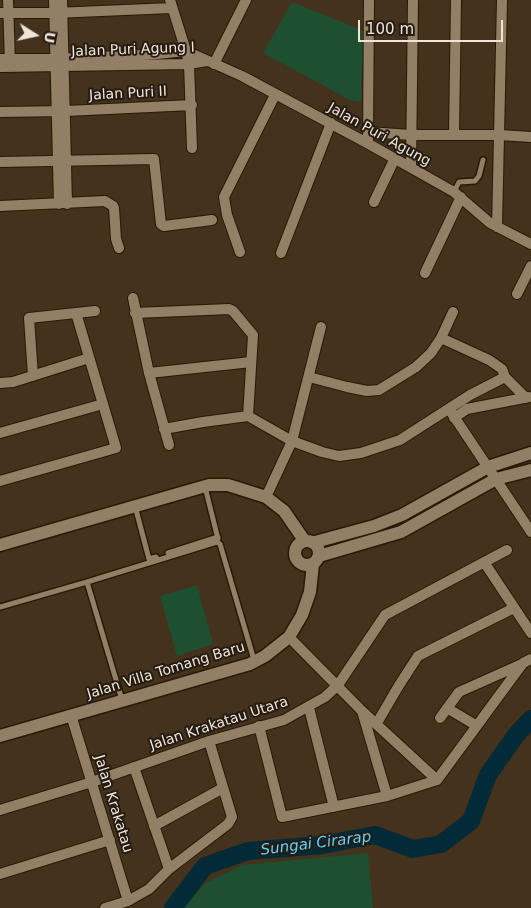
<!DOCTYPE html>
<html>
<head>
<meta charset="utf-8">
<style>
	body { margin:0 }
	#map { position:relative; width:531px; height:908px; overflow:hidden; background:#44321c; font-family:"DejaVu Sans",sans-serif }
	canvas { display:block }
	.north { position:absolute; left:10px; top:10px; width:50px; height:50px; -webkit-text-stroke:4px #241c12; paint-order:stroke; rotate:100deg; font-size:14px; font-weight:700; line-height:20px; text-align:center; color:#efe4d7 }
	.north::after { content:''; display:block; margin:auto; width:18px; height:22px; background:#efe4d7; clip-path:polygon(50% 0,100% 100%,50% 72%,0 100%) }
	.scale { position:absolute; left:358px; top:20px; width:145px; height:22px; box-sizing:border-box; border:2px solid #efe4d7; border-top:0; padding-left:6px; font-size:15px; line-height:18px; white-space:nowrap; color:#efe4d7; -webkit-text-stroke:4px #241c12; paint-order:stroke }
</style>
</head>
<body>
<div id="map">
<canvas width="531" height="908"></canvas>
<div class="north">U</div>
<div class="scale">100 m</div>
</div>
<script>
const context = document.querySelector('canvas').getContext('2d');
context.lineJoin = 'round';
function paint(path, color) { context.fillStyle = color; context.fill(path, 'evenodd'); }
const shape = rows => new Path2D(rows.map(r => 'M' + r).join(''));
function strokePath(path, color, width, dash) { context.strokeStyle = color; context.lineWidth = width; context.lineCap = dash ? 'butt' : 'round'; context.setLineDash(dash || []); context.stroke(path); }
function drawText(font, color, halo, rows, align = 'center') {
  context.font = font + ' "DejaVu Sans",sans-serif'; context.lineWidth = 4; context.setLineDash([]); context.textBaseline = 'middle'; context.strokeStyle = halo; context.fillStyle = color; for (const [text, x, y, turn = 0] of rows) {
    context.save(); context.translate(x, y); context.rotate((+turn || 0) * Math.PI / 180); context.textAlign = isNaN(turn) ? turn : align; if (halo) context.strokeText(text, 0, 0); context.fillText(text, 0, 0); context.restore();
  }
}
paint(shape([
	[292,2,364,31,361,101,359,102,350,100,263,53],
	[197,585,213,644,177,656,160,596],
	[368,853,373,908,184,908,204,884,242,865]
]), '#1e4f31');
strokePath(shape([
	[173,908,205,866,248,851,322,845,375,835,413,849,441,844,471,821,488,775,516,735,531,719]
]), '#032a37', 18);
const service = shape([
	[454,192,459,182,475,181,479,176,483,160],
	[205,487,218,539],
	[135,506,149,559,156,557],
	[168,553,218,537],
	[87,582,122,700],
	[0,607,87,582,217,542,220,544,254,660]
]);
const minor = shape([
	[8,0,10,64],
	[54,0,59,204],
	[62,0,67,204],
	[170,0,186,51,189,64,192,148],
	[0,13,54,13,172,8],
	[186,51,242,76,367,143,454,192,490,223,531,244],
	[0,59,56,59,157,54,186,51],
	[214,64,246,0],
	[0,67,189,64,207,61],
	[0,112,66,111,192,105],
	[368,132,411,135,500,135,531,137],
	[454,134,456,0],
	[368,139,369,0],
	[0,162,154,159,161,224,164,226,212,220],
	[411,168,413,0],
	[374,202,395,158],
	[0,206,105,201,113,206,114,208,116,239,119,248],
	[497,227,502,0],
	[240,252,227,215,224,197,275,95],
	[281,253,331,123],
	[425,273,461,197],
	[517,294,531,266],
	[133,298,149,373,169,445],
	[135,313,229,309,233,311,253,335,248,416],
	[441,338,489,360,502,369,505,377,526,398],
	[149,373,251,362],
	[33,376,29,318,95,311],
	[309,377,347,387,367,391,379,390,416,367,431,353,441,338,453,312],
	[0,383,13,382,89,358],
	[449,409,531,532],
	[454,418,467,409,529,397],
	[164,429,203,422,248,416,292,441,322,452,339,456,361,453,400,440,470,395,505,377],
	[0,433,103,404],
	[0,481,116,448,76,313],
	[266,497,292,441,321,327],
	[484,562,531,633],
	[289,637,362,711,437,780],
	[309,708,334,807],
	[447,708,477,726],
	[362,711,387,796],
	[71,715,128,901],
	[440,718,459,692,522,664],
	[377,723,398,687,418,656,514,608],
	[259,726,282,817,387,796,437,780,523,663,531,659],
	[134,767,169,869],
	[0,810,92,782,209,741,284,720,325,697,338,685,385,615,507,550],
	[154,826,223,788],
	[0,874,110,840],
	[105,908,128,901,149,889,169,869,228,824,232,817,209,741]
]);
const tertiary = shape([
	'295 553a12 12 0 1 1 24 0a12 12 0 1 1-24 0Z',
	[315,542,374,526,402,515,488,467,531,453],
	[0,545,209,485,228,485,266,497,284,511,304,540],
	[319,556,401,532,496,479,531,470],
	[0,736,250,664,265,656,289,637,302,615,310,592,313,564]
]);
strokePath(service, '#2a1904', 8);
strokePath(minor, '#2a1904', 12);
strokePath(tertiary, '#2a1904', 15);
strokePath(service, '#937e66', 5);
strokePath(minor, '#937e66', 10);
strokePath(tertiary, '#937e66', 12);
drawText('14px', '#efe4d7', '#241c12', [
	["Jalan Puri Agung I",133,50,-2],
	["Jalan Puri II",128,94,-3],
	["Jalan Puri Agung",379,135,29],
	["Jalan Villa Tomang Baru",166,671,-17],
	["Jalan Krakatau Utara",219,724,-18],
	["Jalan Krakatau",113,804,73]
]);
drawText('italic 15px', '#61d3ff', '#241c12', [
	["Sungai Cirarap",316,844,-7]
]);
</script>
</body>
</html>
